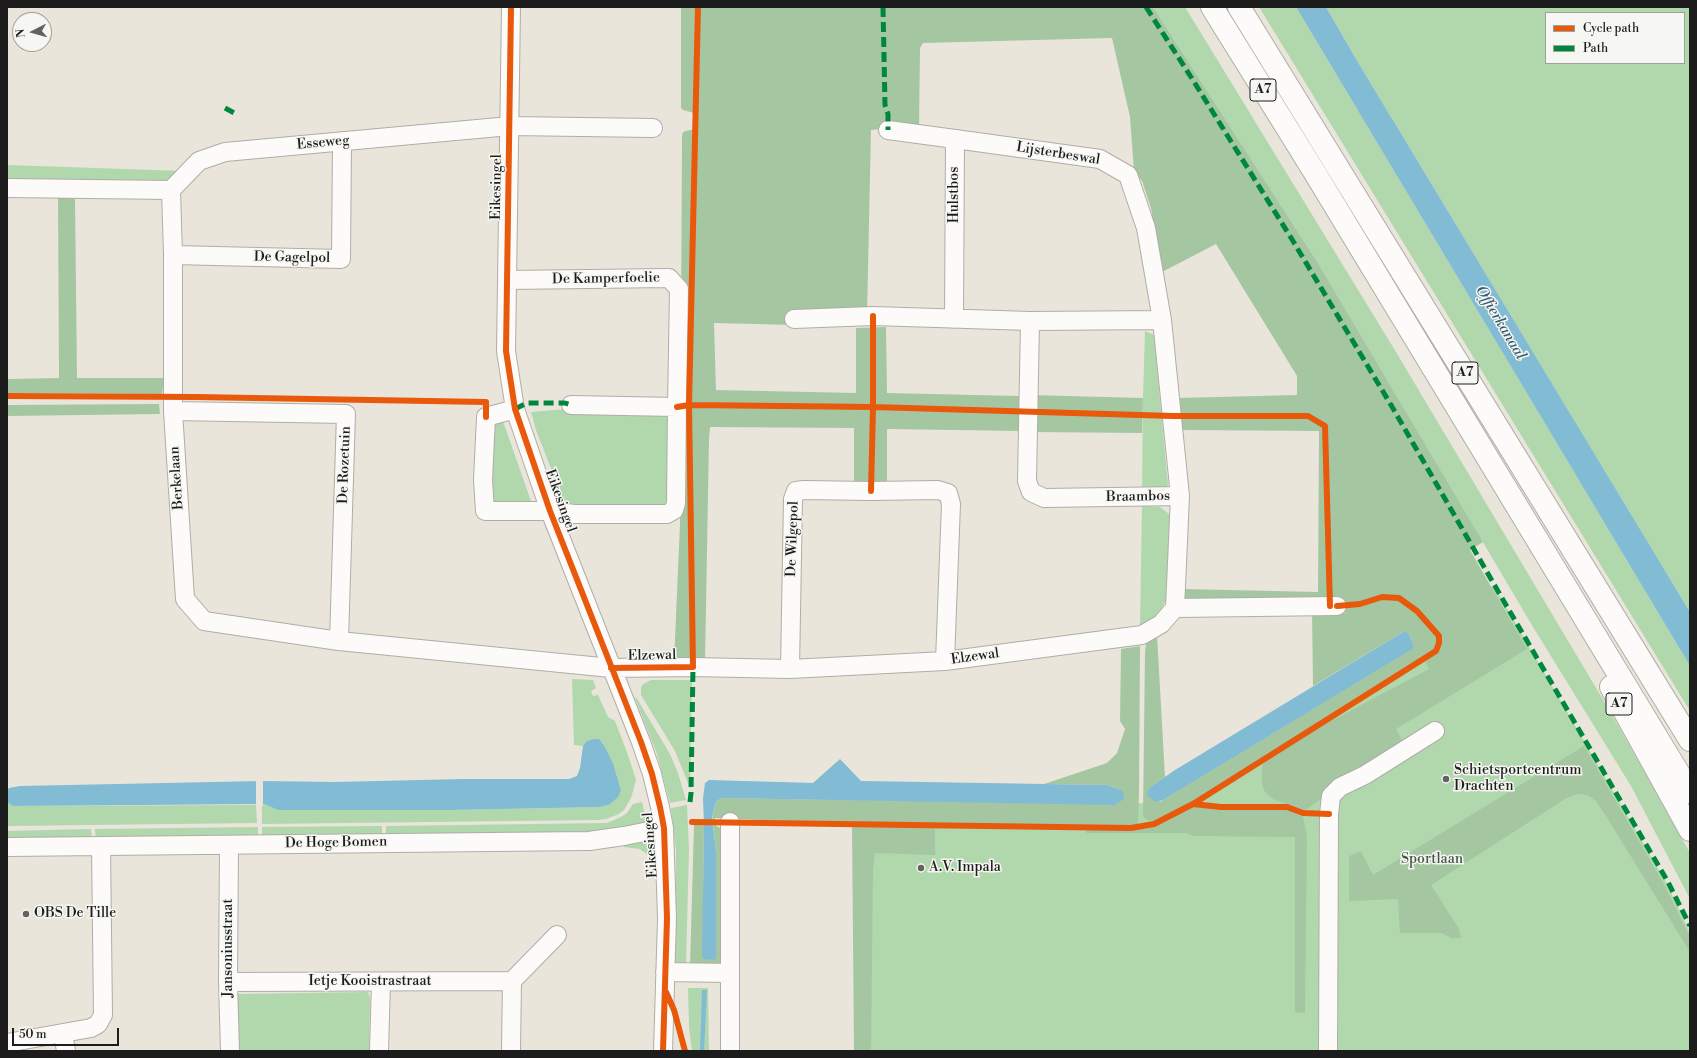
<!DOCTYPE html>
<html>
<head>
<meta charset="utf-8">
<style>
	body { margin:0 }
	#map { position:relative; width:1697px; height:1058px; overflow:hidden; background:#eae5da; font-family:"Libre Bodoni",serif }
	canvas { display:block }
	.frame { position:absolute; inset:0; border:8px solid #1c1c1c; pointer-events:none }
	.legend { position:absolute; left:1545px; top:12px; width:140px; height:52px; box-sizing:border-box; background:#f6f6f2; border:1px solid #9f9f9c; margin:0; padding:5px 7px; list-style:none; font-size:12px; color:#1c1c1c }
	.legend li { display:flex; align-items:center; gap:8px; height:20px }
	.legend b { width:20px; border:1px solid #9f9f9c }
	.north { position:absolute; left:12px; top:12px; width:40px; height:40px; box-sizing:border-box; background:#f6f6f2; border:1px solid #9f9f9c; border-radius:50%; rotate:264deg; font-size:11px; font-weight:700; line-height:16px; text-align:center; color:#1c1c1c }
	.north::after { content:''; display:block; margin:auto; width:14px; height:18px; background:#64625e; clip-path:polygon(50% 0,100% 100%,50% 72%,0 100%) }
	.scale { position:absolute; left:12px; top:1028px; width:107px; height:18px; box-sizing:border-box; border:2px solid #1c1c1c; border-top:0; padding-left:5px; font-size:12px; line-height:14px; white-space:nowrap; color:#1c1c1c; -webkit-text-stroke:3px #f6f6f2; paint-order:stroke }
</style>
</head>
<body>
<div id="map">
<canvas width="1697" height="1058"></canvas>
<div class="frame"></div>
<ul class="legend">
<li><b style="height:5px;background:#e8590c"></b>Cycle path</li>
<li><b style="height:5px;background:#00873e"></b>Path</li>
</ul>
<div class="north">N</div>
<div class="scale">50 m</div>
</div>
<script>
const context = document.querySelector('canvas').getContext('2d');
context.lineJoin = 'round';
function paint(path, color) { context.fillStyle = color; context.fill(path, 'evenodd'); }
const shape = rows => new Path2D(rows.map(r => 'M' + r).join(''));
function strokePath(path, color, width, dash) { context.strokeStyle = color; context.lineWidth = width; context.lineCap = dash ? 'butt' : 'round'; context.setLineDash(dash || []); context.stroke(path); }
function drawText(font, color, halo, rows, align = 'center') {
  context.font = font + ' "Libre Bodoni",serif'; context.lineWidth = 3; context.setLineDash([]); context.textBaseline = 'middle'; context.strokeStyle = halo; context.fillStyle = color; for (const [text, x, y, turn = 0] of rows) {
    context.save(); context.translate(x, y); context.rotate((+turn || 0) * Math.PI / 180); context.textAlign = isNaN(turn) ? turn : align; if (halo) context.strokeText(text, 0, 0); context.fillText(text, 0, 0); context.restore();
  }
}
paint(shape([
	[1153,7,1185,7,1396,352,1611,713,1690,853,1690,899,1631,786,1533,627,1318,263],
	[1259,7,1296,7,1690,666,1690,711],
	[1326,7,1690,7,1690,612,1356,59],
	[1546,13,1684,13,1684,63,1546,63],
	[7,165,184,171,176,182,7,182],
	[1145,331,1154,335,1168,485,1164,490,1142,494,1143,398],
	[567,409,667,415,667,497,665,505,659,510,566,507,536,430,531,412],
	[502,418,504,424,532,504,489,506,489,431],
	[1142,506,1160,507,1169,514,1170,579,1169,595,1157,617,1140,628],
	[1494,586,1667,884,1690,933,1690,1051,861,1051,854,800,1114,805,1160,802],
	[572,679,593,680,596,688,591,691,593,696,598,695,608,717,615,721,628,755,636,780,631,798,624,810,619,814,606,819,598,820,262,824,262,804,264,804,278,810,452,810,600,807,621,790,613,763,605,747,593,739,587,741,583,746,574,745],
	[651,680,692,680,690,788,675,751,641,695,641,687,643,684],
	[636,697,670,754,678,773,686,800,670,803,657,754,635,698],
	[7,802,14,806,256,805,257,823,7,826],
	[642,802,647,825,623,831,386,838,386,826,607,823,621,817,627,813,633,804],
	[687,805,689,849,686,966,675,966,676,850,671,808],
	[382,826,382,838,262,839,262,827],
	[258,827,258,839,96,841,95,829],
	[91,829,92,841,7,841,7,831],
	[648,835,649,855,639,849,624,847,624,842],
	[688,988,708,988,709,1051,692,1051,689,1027],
	[368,992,370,998,369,1051,237,1051,237,994]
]), '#b1d7ad');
paint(shape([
	[681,7,1153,7,1318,263,1483,542,1470,550,1527,649,1396,729,1403,742,1304,811,1273,799,1265,792,1262,784,1262,767,1264,761,1314,730,1429,669,1425,661,1183,807,1157,820,1150,821,1145,819,1143,815,1145,652,1146,644,1157,635,1165,777,1149,788,1160,802,1414,648,1409,634,1403,632,1313,686,1312,612,1345,613,1346,601,1187,603,1182,598,1184,589,1318,592,1319,431,1180,430,1177,398,1297,395,1297,376,1216,244,1162,272,1151,208,1142,181,1134,171,1130,117,1112,38,923,43,920,48,919,130,892,128,871,130,867,315,795,325,714,323,716,390,856,393,856,328,886,327,887,393,1020,396,1020,431,887,429,887,489,854,489,854,428,710,427,709,439,705,662,674,662,680,524,682,136,683,132,686,131,695,129,694,113,683,110,681,108],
	[58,197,75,199,77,378,164,378,162,394,7,393,7,379,59,378],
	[1030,395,1143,398,1142,433,1031,432],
	[159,404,160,414,7,416,7,405],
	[1140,646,1139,794,1138,824,1136,826,786,821,716,818,712,820,716,802,721,798,911,801,1121,790,1107,785,1044,784,1107,763,1117,753,1125,729,1120,721,1121,649],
	[1584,746,1665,886,1690,937,1690,952,1606,816,1596,801,1587,795,1577,794,1565,799,1431,885,1459,929,1461,938,1451,938,1442,933,1400,933,1398,899,1349,901,1349,856,1361,851,1373,875],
	[1192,806,1227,810,1288,810,1297,812,1303,816,1307,836,1305,1013,1295,1012,1295,837,1194,836,1186,833,1086,833,1086,828,1127,829,1146,828,1156,826],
	[704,824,703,890,716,958,716,851,713,824,720,828,727,845,726,958,720,965,690,967,694,825],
	[852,825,935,826,935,855,875,853,873,870,871,1051,854,1051]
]), '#a4c7a2');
paint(shape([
	[1296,7,1326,7,1356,59,1690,612,1690,666],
	[1403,632,1406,632,1409,634,1414,648,1163,800,1156,802,1150,798,1147,794,1149,788,1175,770],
	[593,739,599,739,605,747,613,763,621,790,618,797,610,804,600,807,452,810,278,810,264,804,13,806,7,802,7,790,9,788,20,786,262,781,334,782,464,779,569,779,577,776,580,768,583,746,587,741],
	[840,759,861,781,1107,785,1121,790,1124,794,1124,799,1114,805,721,798,716,802,712,818,716,851,716,958,713,960,704,959,702,956,704,824,703,798,705,783,709,780,813,783],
	[702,990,707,990,704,1051,700,1051]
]), '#82bbd4');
paint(shape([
	[263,779,263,806,256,807,256,780]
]), '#eae5da');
const minor = shape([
	[511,7,506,351,515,409,550,511,641,742,652,774,660,807,664,828,667,918,663,1051],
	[888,130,955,139,954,319],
	[955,139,1100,159,1128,175,1146,228,1162,320],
	[7,188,171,190,199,161,225,152,510,126,653,128],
	[171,190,173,255,173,411,185,599,204,621,339,641,611,668,693,667,790,669,945,661,1142,635,1161,624,1175,608,1337,606],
	[173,255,341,259,342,141],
	[507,280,669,278,679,289,677,407,571,405],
	[794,319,873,316,1030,321,1162,320,1180,496,1175,608],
	[1030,321,1027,481,1031,492,1044,498,1180,496],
	[515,409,486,417,483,480,485,511,550,511,574,514,667,514,674,510,676,503,677,407],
	[173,411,346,414,339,641],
	[790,669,793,499,796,491,804,490,871,491,938,490,948,493,951,504,945,661],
	[229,845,228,982,230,1051],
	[7,847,589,841,624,836,664,828],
	[665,972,730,973],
	[228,982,512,981],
	[63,1033,66,1051],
	[7,1043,91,1028,98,1024,103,1015,101,846],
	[379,1051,381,982],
	[511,1051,512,981,557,935],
	[730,1051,730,822],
	[1328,1051,1329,814,1331,796,1340,787,1365,775,1435,731]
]);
const highway = shape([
	[1212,7,1315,173,1690,792],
	[1239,7,1690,740],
	[1611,687,1690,830]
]);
strokePath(minor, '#b0ada7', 20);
strokePath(highway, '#b0ada7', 24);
strokePath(minor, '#fcfbf9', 18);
strokePath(highway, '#fcfbf9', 22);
strokePath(shape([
	[883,7,885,105,888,114,888,130],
	[1146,7,1191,77,1293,241,1391,405,1506,605,1668,882,1690,926],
	[225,108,238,115],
	[515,409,527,403,565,403,571,405],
	[690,802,691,793,693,667]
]), '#00873e', 5, [10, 5]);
strokePath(shape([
	[511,7,506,351,515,409,550,511,641,742,652,774,660,807,664,828,667,918,663,1051],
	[7,396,196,397,486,402,486,417],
	[677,407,689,405,873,407,1173,416,1308,416,1325,426,1330,606],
	[871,491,873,407,873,316],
	[611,668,693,667,689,405,698,7],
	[1193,804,1436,651,1439,643,1439,636,1417,611,1399,598,1382,597,1360,604,1337,606],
	[692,822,1131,828,1154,824,1193,804,1221,807,1287,807,1303,813,1329,814],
	[666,992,674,1010,685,1051]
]), '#e8590c', 6);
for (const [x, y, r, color] of [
	[1446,779,4,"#64625e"],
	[921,868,4,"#64625e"],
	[26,914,4,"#64625e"]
]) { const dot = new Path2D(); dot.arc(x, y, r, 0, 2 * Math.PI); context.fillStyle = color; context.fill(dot); strokePath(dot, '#f6f6f2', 1.5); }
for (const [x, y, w] of [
	[1263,90,26],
	[1465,373,26],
	[1619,704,26]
]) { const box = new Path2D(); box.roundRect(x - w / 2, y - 11, w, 22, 3); context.fillStyle = '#f6f6f2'; context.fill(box); strokePath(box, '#1c1c1c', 1); }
drawText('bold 13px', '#1c1c1c', null, [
	["A7",1263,90],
	["A7",1465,373],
	["A7",1619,704]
]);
drawText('14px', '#1c1c1c', '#f6f6f2', [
	["Esseweg",323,143,-5],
	["Lijsterbeswal",1058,154,9],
	["Eikesingel",497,187,-89],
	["Hulstbos",955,195,-90],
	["De Gagelpol",292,258,1],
	["De Kamperfoelie",606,279,-1],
	["De Rozetuin",345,465,-88],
	["Berkelaan",177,478,-94],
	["Braambos",1138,497,-1],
	["Eikesingel",560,501,70],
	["De Wilgepol",793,539,-88],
	["Elzewal",652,656,-1],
	["Elzewal",975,657,-8],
	["De Hoge Bomen",336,843,-1],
	["Eikesingel",651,845,-94],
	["Jansoniusstraat",229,948,-90],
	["Ietje Kooistrastraat",370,982]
]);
drawText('14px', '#1c1c1c', '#f6f6f2', [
	["Schietsportcentrum",1454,771],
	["Drachten",1454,787],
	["A.V. Impala",929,868],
	["OBS De Tille",34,914]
], 'left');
drawText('14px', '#405942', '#f6f6f2', [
	["Sportlaan",1432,860]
]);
drawText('italic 15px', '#365b6e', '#f6f6f2', [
	["Offierkanaal",1500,323,59]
]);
</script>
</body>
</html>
